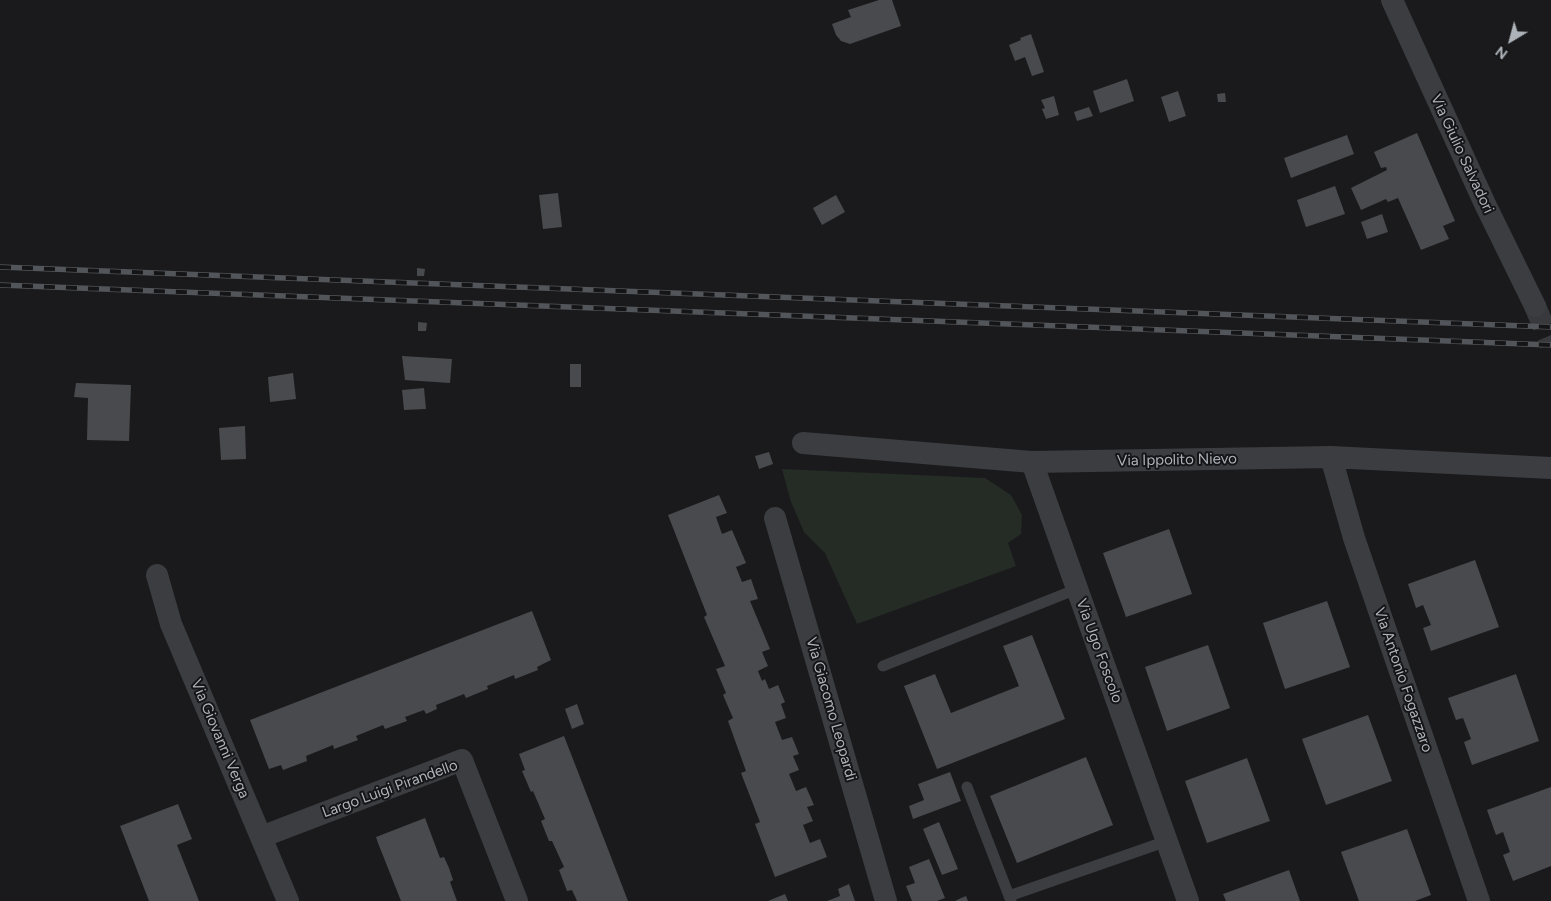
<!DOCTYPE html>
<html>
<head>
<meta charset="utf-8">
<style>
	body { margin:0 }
	#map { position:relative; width:1551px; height:901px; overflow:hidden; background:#1a1a1c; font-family:Figtree,sans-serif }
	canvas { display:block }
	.north { position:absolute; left:1486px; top:15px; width:50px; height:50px; -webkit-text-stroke:4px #151517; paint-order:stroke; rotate:217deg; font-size:14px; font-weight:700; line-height:20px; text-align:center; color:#aeb3ba }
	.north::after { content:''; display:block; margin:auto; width:18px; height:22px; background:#aeb3ba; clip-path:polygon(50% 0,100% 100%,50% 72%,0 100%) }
</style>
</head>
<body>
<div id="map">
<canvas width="1551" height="901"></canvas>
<div class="north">N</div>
</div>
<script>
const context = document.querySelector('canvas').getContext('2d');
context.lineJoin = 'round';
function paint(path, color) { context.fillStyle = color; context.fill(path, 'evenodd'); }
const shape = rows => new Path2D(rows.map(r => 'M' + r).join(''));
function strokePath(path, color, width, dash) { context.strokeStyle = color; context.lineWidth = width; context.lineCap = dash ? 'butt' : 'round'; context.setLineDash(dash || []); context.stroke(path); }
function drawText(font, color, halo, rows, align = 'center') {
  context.font = font + ' Figtree,sans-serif'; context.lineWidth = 4; context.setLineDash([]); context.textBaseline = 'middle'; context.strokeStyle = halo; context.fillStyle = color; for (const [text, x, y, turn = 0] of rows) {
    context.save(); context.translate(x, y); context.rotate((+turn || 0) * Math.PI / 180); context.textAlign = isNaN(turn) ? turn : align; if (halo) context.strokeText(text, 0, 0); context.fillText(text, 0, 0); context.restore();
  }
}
paint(shape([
	[782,469,985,478,1011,495,1022,515,1021,534,1008,543,1016,566,857,624,825,553,804,532,791,502]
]), '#242c25');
paint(shape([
	[879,0,892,0,901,26,850,44,841,41,836,35,832,24,851,17,848,10],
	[1031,34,1044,72,1032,76,1025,57,1015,61,1009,45,1021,40,1020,38],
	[1127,79,1134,101,1100,113,1093,91],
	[1178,91,1186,116,1169,122,1161,97],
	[1225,93,1226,102,1218,102,1217,94],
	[1054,96,1059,115,1046,119,1042,109,1045,108,1041,100],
	[1089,107,1093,116,1077,121,1074,112],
	[1417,133,1455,221,1443,226,1449,239,1421,250,1398,198,1388,202,1386,199,1361,210,1351,188,1387,170,1386,167,1381,168,1374,152],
	[1347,135,1354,154,1291,178,1284,158],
	[1335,186,1345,214,1306,227,1297,200],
	[558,193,562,227,543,229,539,195],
	[836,195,845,212,822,225,813,208],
	[1382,214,1388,232,1367,239,1361,222],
	[417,268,425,269,424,276,417,276],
	[418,322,427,323,426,331,418,331],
	[402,356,452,359,450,383,405,380],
	[570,364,581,364,581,387,570,387],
	[293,373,296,399,270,402,268,377],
	[76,383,131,385,129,441,87,440,88,398,74,397],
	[424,388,426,409,404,410,402,390],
	[245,426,246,459,221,460,219,428],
	[769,452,773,464,759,469,755,456],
	[719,495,727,513,716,517,722,534,732,530,746,563,736,567,742,582,751,579,758,599,750,601,770,649,762,652,768,666,758,671,762,681,765,679,769,689,778,685,785,702,781,704,786,718,775,722,782,740,792,737,799,754,793,756,799,770,789,774,796,791,806,787,814,805,807,807,813,821,803,825,810,843,820,839,827,857,775,877,755,824,760,822,741,773,746,771,728,721,733,718,723,695,726,693,716,669,725,666,704,617,707,615,668,515],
	[1169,529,1192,594,1126,617,1103,553],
	[1475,560,1499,627,1431,651,1423,628,1431,625,1423,605,1416,608,1408,584],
	[1327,601,1350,667,1285,689,1263,623],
	[532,611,551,660,537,667,538,670,515,679,514,675,487,686,488,689,466,698,464,694,436,705,437,709,426,714,424,710,405,717,407,721,385,729,383,725,356,736,358,740,334,749,333,745,306,756,307,761,283,770,281,765,269,769,250,720],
	[1032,635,1065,719,937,769,904,686,935,674,951,713,1019,686,1003,646],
	[1208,645,1230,708,1167,731,1145,667],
	[1516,674,1539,741,1472,765,1464,742,1471,739,1463,718,1456,720,1448,698],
	[577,704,584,724,572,729,565,709],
	[1368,715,1392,781,1326,805,1302,739],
	[564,736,611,857,628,901,577,901,572,890,567,891,559,870,564,867,552,841,549,841,541,821,545,819,533,791,531,792,522,771,525,770,519,754],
	[1086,757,1113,825,1017,863,990,796],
	[1247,758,1270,821,1207,843,1185,781],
	[950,772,961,801,913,819,909,806,924,800,918,784],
	[1551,787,1551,866,1513,881,1503,855,1510,852,1503,832,1496,835,1487,810],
	[178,804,192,839,177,845,199,901,149,901,120,826],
	[425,818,440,858,444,857,449,868,453,880,450,882,457,901,401,901,378,843,376,837],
	[939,822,958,869,942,875,923,829],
	[1407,829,1431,895,1415,901,1359,901,1341,852],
	[929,859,945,898,937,901,912,901,906,886,915,883,909,867],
	[1289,870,1300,901,1226,901,1223,894],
	[849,884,855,901,827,901,840,896,838,889],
	[785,894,788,901,768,901],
	[966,896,968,901,955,901,961,898]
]), '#494a4e');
strokePath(shape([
	[1535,306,1551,344]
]), '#38393c', 22, [22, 11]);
strokePath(shape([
	[883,666,1077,589],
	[967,787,1011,901],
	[1009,896,1167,841]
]), '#3b3d41', 11);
strokePath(shape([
	[1392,0,1485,204,1535,306],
	[803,443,1032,462,1331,457,1551,468],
	[1331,457,1354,538,1479,901],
	[1032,462,1188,901],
	[775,518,886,901],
	[157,575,171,624,288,901],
	[261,837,462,760,517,901]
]), '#3b3d41', 22);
const rail = shape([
	[0,267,1551,327],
	[0,285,1551,345]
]);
strokePath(rail, '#525559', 5.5);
strokePath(rail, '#151517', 4, [11]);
drawText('15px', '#aeb3ba', '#151517', [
	["Via Giulio Salvadori",1462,154,65],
	["Via Ippolito Nievo",1177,460,-1],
	["Via Ugo Foscolo",1099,651,70],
	["Via Antonio Fogazzaro",1403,680,71],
	["Via Giacomo Leopardi",831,709,74],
	["Via Giovanni Verga",220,739,67],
	["Largo Luigi Pirandello",390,789,-20]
]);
</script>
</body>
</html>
